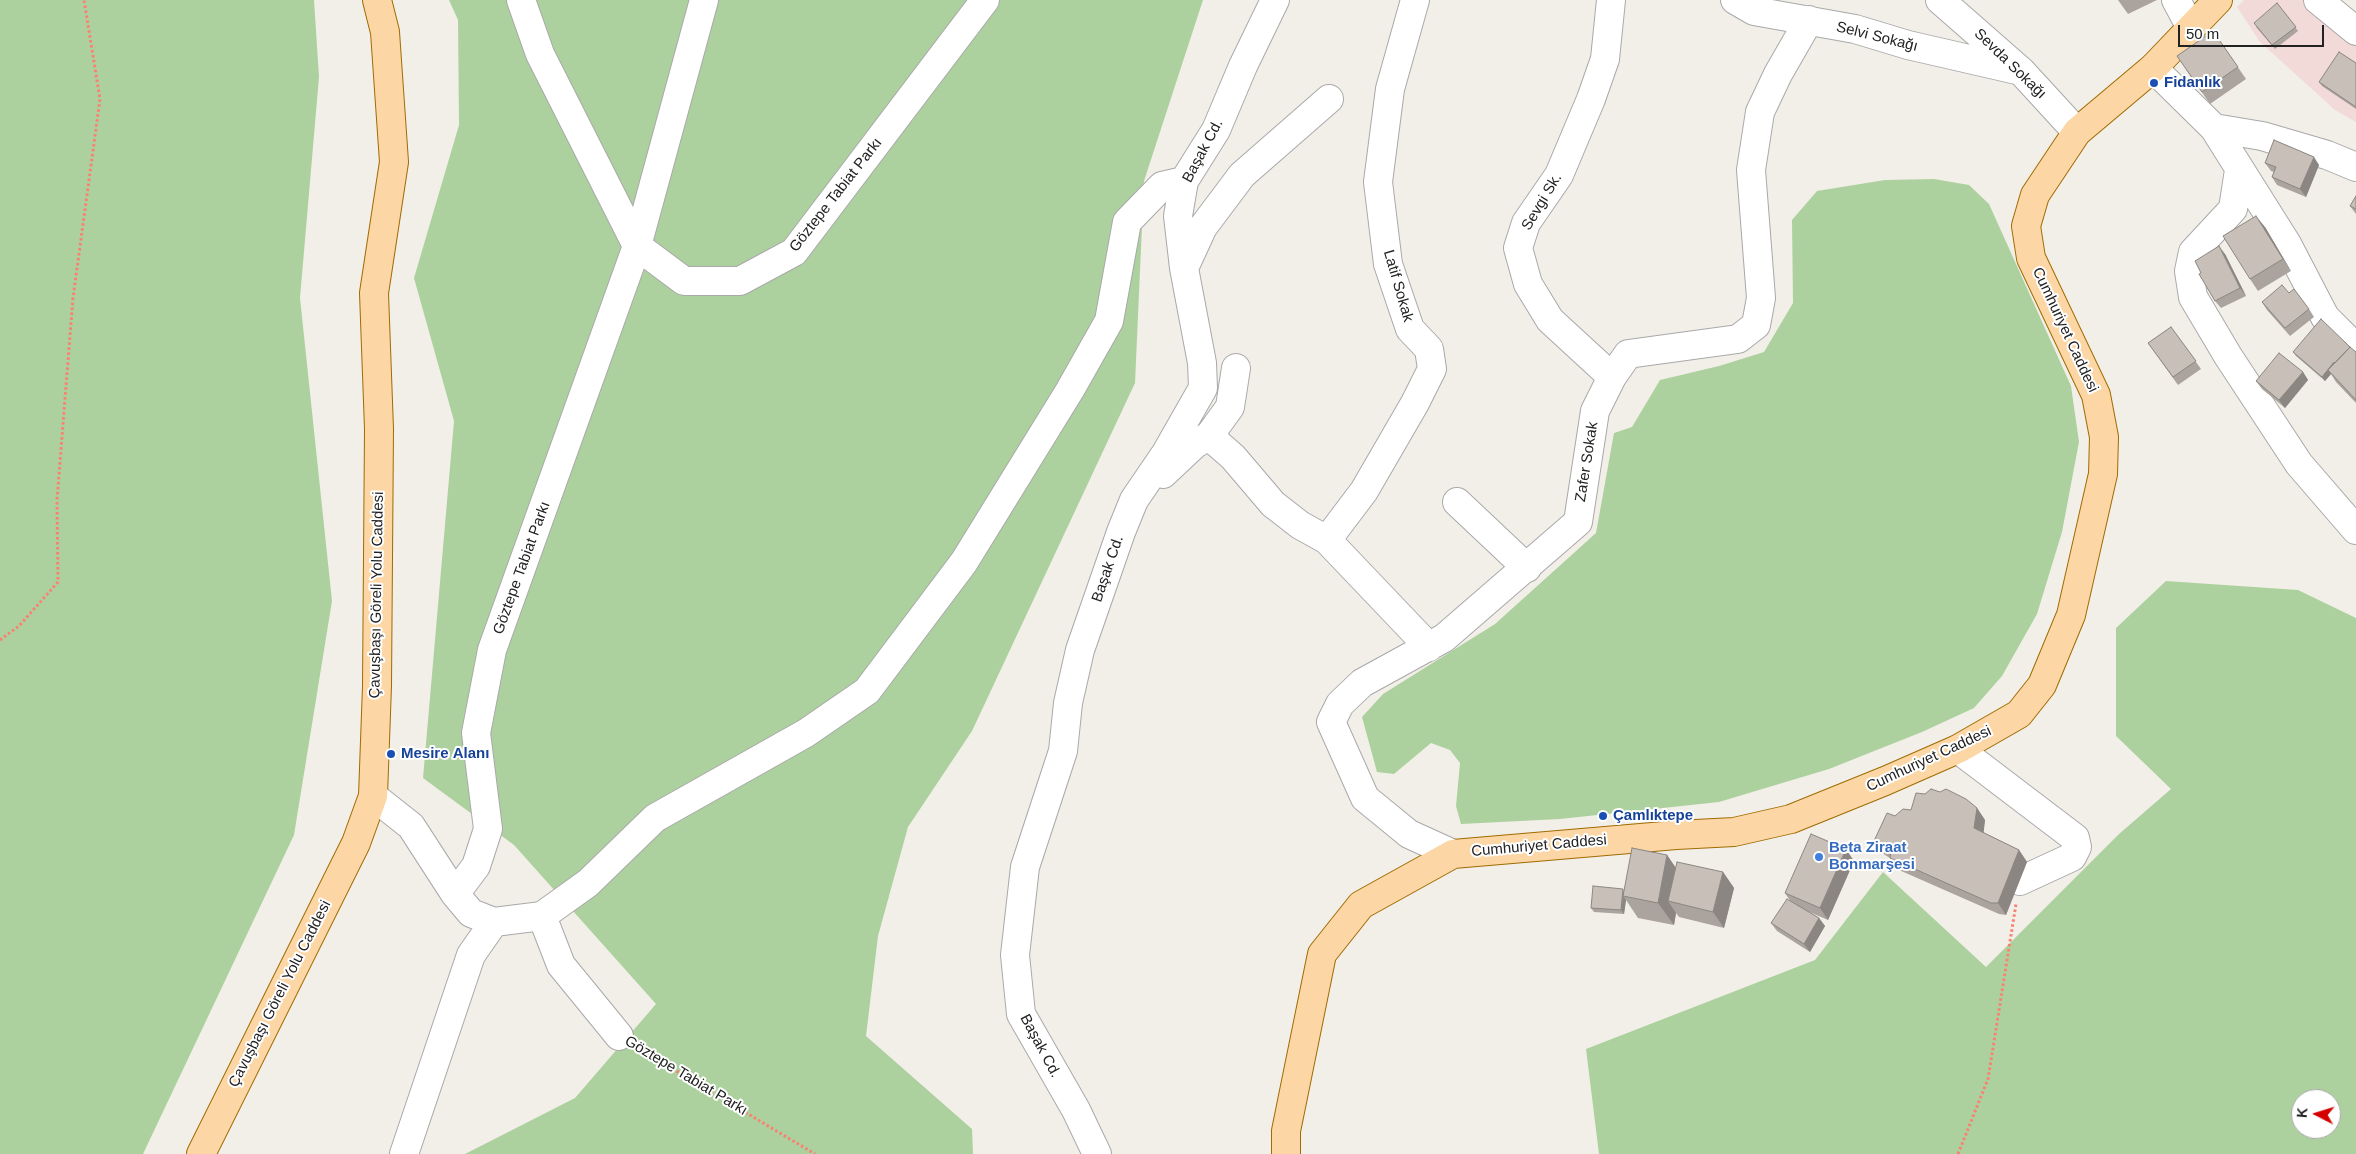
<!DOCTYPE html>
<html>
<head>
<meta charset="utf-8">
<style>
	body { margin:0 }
	#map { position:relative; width:2356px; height:1154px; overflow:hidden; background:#f2efe9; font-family:Arial,sans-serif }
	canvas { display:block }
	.north { position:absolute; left:2291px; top:1089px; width:50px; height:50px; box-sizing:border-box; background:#fff; border:1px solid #a7a7a7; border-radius:50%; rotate:275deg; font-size:14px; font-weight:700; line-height:20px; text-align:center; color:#222 }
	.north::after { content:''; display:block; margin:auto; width:18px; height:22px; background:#d40000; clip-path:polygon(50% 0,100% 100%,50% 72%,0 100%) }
	.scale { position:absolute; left:2178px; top:25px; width:146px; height:22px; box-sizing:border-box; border:2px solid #222; border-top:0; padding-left:6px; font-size:15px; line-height:18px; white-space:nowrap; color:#222; -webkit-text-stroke:4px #fff; paint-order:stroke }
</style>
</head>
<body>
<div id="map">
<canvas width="2356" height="1154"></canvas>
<div class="north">K</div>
<div class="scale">50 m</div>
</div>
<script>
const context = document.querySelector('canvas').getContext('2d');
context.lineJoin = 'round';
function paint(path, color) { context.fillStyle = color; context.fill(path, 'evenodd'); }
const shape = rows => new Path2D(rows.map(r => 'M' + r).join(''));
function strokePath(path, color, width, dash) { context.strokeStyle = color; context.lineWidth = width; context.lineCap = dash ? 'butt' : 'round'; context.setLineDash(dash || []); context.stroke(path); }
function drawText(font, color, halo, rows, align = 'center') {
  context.font = font + ' Arial,sans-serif'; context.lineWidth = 4; context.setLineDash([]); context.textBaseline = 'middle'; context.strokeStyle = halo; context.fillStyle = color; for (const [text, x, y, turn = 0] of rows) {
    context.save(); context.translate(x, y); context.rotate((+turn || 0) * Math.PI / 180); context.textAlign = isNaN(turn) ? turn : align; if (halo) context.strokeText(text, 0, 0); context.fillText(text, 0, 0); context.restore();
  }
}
paint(shape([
	[2244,0,2337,0,2356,16,2356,122,2335,110,2260,42,2237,7]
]), '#f2dad9');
paint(shape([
	[0,0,314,0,319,77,300,298,332,601,294,835,143,1154,0,1154],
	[449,0,1203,0,1144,181,1135,383,972,731,908,827,878,936,866,1036,972,1129,973,1154,465,1154,575,1098,656,1004,514,845,423,778,454,421,414,278,459,125,458,20],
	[1934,179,1969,185,1989,204,2071,386,2079,442,2062,532,2037,614,2002,676,1974,708,1922,732,1829,769,1719,802,1560,819,1461,824,1456,806,1460,763,1450,750,1431,743,1394,774,1377,772,1362,717,1383,694,1495,624,1596,533,1614,433,1632,427,1660,380,1719,366,1764,352,1793,303,1792,220,1817,191,1885,180],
	[2166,581,2298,590,2356,618,2356,1154,1599,1154,1586,1049,1815,960,1883,872,1986,967,2119,834,2171,789,2116,736,2116,628],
	[2301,1099,2331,1099,2331,1129,2301,1129]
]), '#add19e');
const minor = shape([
	[521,0,540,54,637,246,684,281,740,281,794,252,985,0],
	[1611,0,1605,59,1591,99,1559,175,1526,223,1518,248,1528,284,1550,320,1612,377],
	[1735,0,1754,11,1855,29,1908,45,2021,71],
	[1940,0,2021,71,2077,132],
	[2176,0,2191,28],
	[2318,0,2356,31],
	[2153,68,2214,128,2287,244,2325,317,2356,348],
	[2214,128,2262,136,2327,155,2356,167],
	[2239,170,2233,209,2193,252,2189,271,2193,297,2228,356,2299,464,2356,530],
	[1185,266,1203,227,1242,175,1329,99],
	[1209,436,1230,407,1236,368],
	[1163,474,1195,444,1209,436,1233,457,1273,504,1300,525,1327,540,1429,647],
	[1457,502,1527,568],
	[1327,540,1364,491,1415,403,1432,369,1429,349,1410,329,1388,264,1378,182,1390,89,1415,0],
	[1958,749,2075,838,2077,847,2072,857,2020,881],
	[373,796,411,826,455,894,471,913,494,922,542,916,588,883,655,818,806,733,867,691,964,562,1070,390,1109,321,1127,222,1162,186,1184,181],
	[1453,854,1409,834,1365,798,1331,722,1340,704,1362,683,1444,638,1578,522,1595,411,1612,377,1628,354,1738,339,1756,325,1761,298,1751,170,1760,112,1778,74,1809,20],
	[455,894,476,866,488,829,476,733,492,650,637,246,704,0],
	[542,916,561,965,619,1036],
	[404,1154,471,955,494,922],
	[1097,1154,1076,1110,1021,1014,1015,955,1025,867,1063,751,1068,703,1080,650,1121,532,1134,500,1166,453,1203,388,1202,363,1184,268,1178,216,1184,181,1216,130,1243,66,1275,0]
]);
const major = shape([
	[201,1154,356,843,373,796,377,686,379,429,374,293,394,162,385,32,377,0],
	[1286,1154,1286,1131,1322,954,1361,905,1453,854,1676,835,1734,832,1791,819,1885,781,1958,749,2019,714,2042,685,2071,615,2103,474,2104,437,2096,395,2031,258,2026,226,2035,195,2077,132,2153,68,2218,0]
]);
strokePath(minor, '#a9a9a9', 30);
strokePath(major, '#a06b00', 30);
strokePath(shape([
	[0,640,19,626,58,582,57,500,73,298,100,99,84,0],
	[638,1048,815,1154],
	[1958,1154,1988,1079,2016,904]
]), '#fa8072', 3, [2.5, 2.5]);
strokePath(minor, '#fff', 28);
strokePath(major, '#fcd6a4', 28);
paint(shape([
	[2118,0,2157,0,2128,14],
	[2277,3,2298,31,2275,49,2256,27],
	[2213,31,2246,79,2210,104,2177,56],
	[2356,63,2356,109,2322,86,2319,82],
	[2265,163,2319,165,2306,197,2277,185,2272,177,2274,172,2271,171],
	[2356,196,2356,214,2350,206],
	[2265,227,2291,271,2258,291,2250,279],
	[2225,254,2246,296,2221,308,2215,301,2201,273],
	[2289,293,2309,309,2314,317,2290,336,2267,310,2262,302],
	[2171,327,2201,369,2178,385,2148,343],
	[2293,352,2356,352,2356,403,2336,382,2331,374,2325,381,2296,356],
	[2303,372,2308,380,2285,408,2262,389,2256,381],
	[1977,808,1985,820,1983,832,2019,850,2027,862,2006,915,1999,914,1899,870,1890,858,1882,853,1874,841,1895,816,1911,810],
	[1667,855,1676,868,1723,872,1734,888,1724,928,1679,917,1676,913,1674,925,1638,918,1626,900,1624,914,1594,912,1591,908,1624,890],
	[1854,861,1828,920,1807,911,1819,918,1825,926,1810,952,1777,931,1771,923,1791,902,1785,893]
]), '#aba49e');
paint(shape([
	[2314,157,2319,165,2306,197,2300,189],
	[2256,216,2265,227,2291,271,2283,259],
	[2219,246,2225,254,2246,296,2240,288],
	[2334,362,2337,366,2328,370,2331,374,2325,381,2322,377],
	[2303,372,2308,380,2285,408,2279,400],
	[1977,808,1985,820,1983,839,1974,828],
	[1846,849,1854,861,1828,920,1820,908],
	[2019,850,2027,862,2006,915,1998,903],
	[1667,855,1682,877,1668,901,1676,913,1674,925,1658,903],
	[1723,872,1734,888,1724,928,1713,912],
	[1623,896,1626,900,1624,914,1621,910],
	[1819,918,1825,926,1810,952,1804,944]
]), '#8b8681');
const building = shape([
	[2277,3,2296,27,2272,45,2254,23,2277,3],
	[2213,31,2238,67,2202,92,2177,56,2213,31],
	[2339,52,2356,63,2356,107,2319,82,2339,52],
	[2274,140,2314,157,2300,189,2272,177,2276,167,2265,163,2274,140],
	[2356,196,2356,209,2350,206,2356,196],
	[2256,216,2283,259,2250,279,2223,236,2256,216],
	[2219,246,2240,288,2215,301,2199,274,2201,273,2195,261,2219,246],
	[2282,285,2289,293,2294,289,2309,309,2285,328,2262,302,2282,285],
	[2321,319,2350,347,2335,363,2334,362,2322,377,2293,352,2321,319],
	[2171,327,2196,361,2173,377,2148,343,2171,327],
	[2350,347,2356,352,2356,400,2328,370,2350,347],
	[2279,353,2303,372,2279,400,2256,381,2279,353],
	[1931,789,1940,792,1946,789,1966,799,1977,808,1974,828,2019,850,1998,903,1991,903,1890,858,1891,851,1874,841,1887,813,1895,816,1903,809,1911,810,1916,793,1925,794,1931,789],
	[1811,834,1846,849,1820,908,1785,893,1811,834],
	[1632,848,1667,855,1658,903,1623,896,1632,848],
	[1677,862,1723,872,1713,912,1668,901,1677,862],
	[1593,886,1623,889,1621,910,1591,908,1593,886],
	[1787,899,1819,918,1804,944,1771,923,1787,899]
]);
paint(building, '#c7bfb8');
strokePath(building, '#8b8681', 1);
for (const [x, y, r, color] of [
	[2154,83,5,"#1a4fb4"],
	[391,754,5,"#1a4fb4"],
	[1603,816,5,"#1a4fb4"],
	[1819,857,5,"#3f7fe0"]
]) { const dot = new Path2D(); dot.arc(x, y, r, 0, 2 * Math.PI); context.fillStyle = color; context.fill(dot); strokePath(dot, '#fff', 2); }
drawText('15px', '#222', '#fff', [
	["Selvi Sokağı",1877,37,14],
	["Sevda Sokağı",2010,64,44],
	["Başak Cd.",1203,151,-62],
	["Göztepe Tabiat Parkı",836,195,-52],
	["Sevgi Sk.",1542,202,-59],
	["Latif Sokak",1398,286,74],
	["Cumhuriyet Caddesi",2065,330,65],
	["Zafer Sokak",1587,462,-81],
	["Göztepe Tabiat Parkı",522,568,-70],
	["Başak Cd.",1108,569,-71],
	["Çavuşbaşı Göreli Yolu Caddesi",377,595,-89],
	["Cumhuriyet Caddesi",1929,759,-25],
	["Cumhuriyet Caddesi",1539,846,-5],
	["Çavuşbaşı Göreli Yolu Caddesi",280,994,-63],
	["Başak Cd.",1040,1046,62],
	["Göztepe Tabiat Parkı",686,1076,31]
]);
drawText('bold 15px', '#164399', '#fff', [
	["Fidanlık",2164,83],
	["Mesire Alanı",401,754],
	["Çamlıktepe",1613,816]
], 'left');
drawText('bold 15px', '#366cbe', '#fff', [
	["Beta Ziraat",1829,848],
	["Bonmarşesi",1829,865]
], 'left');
</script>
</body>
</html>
